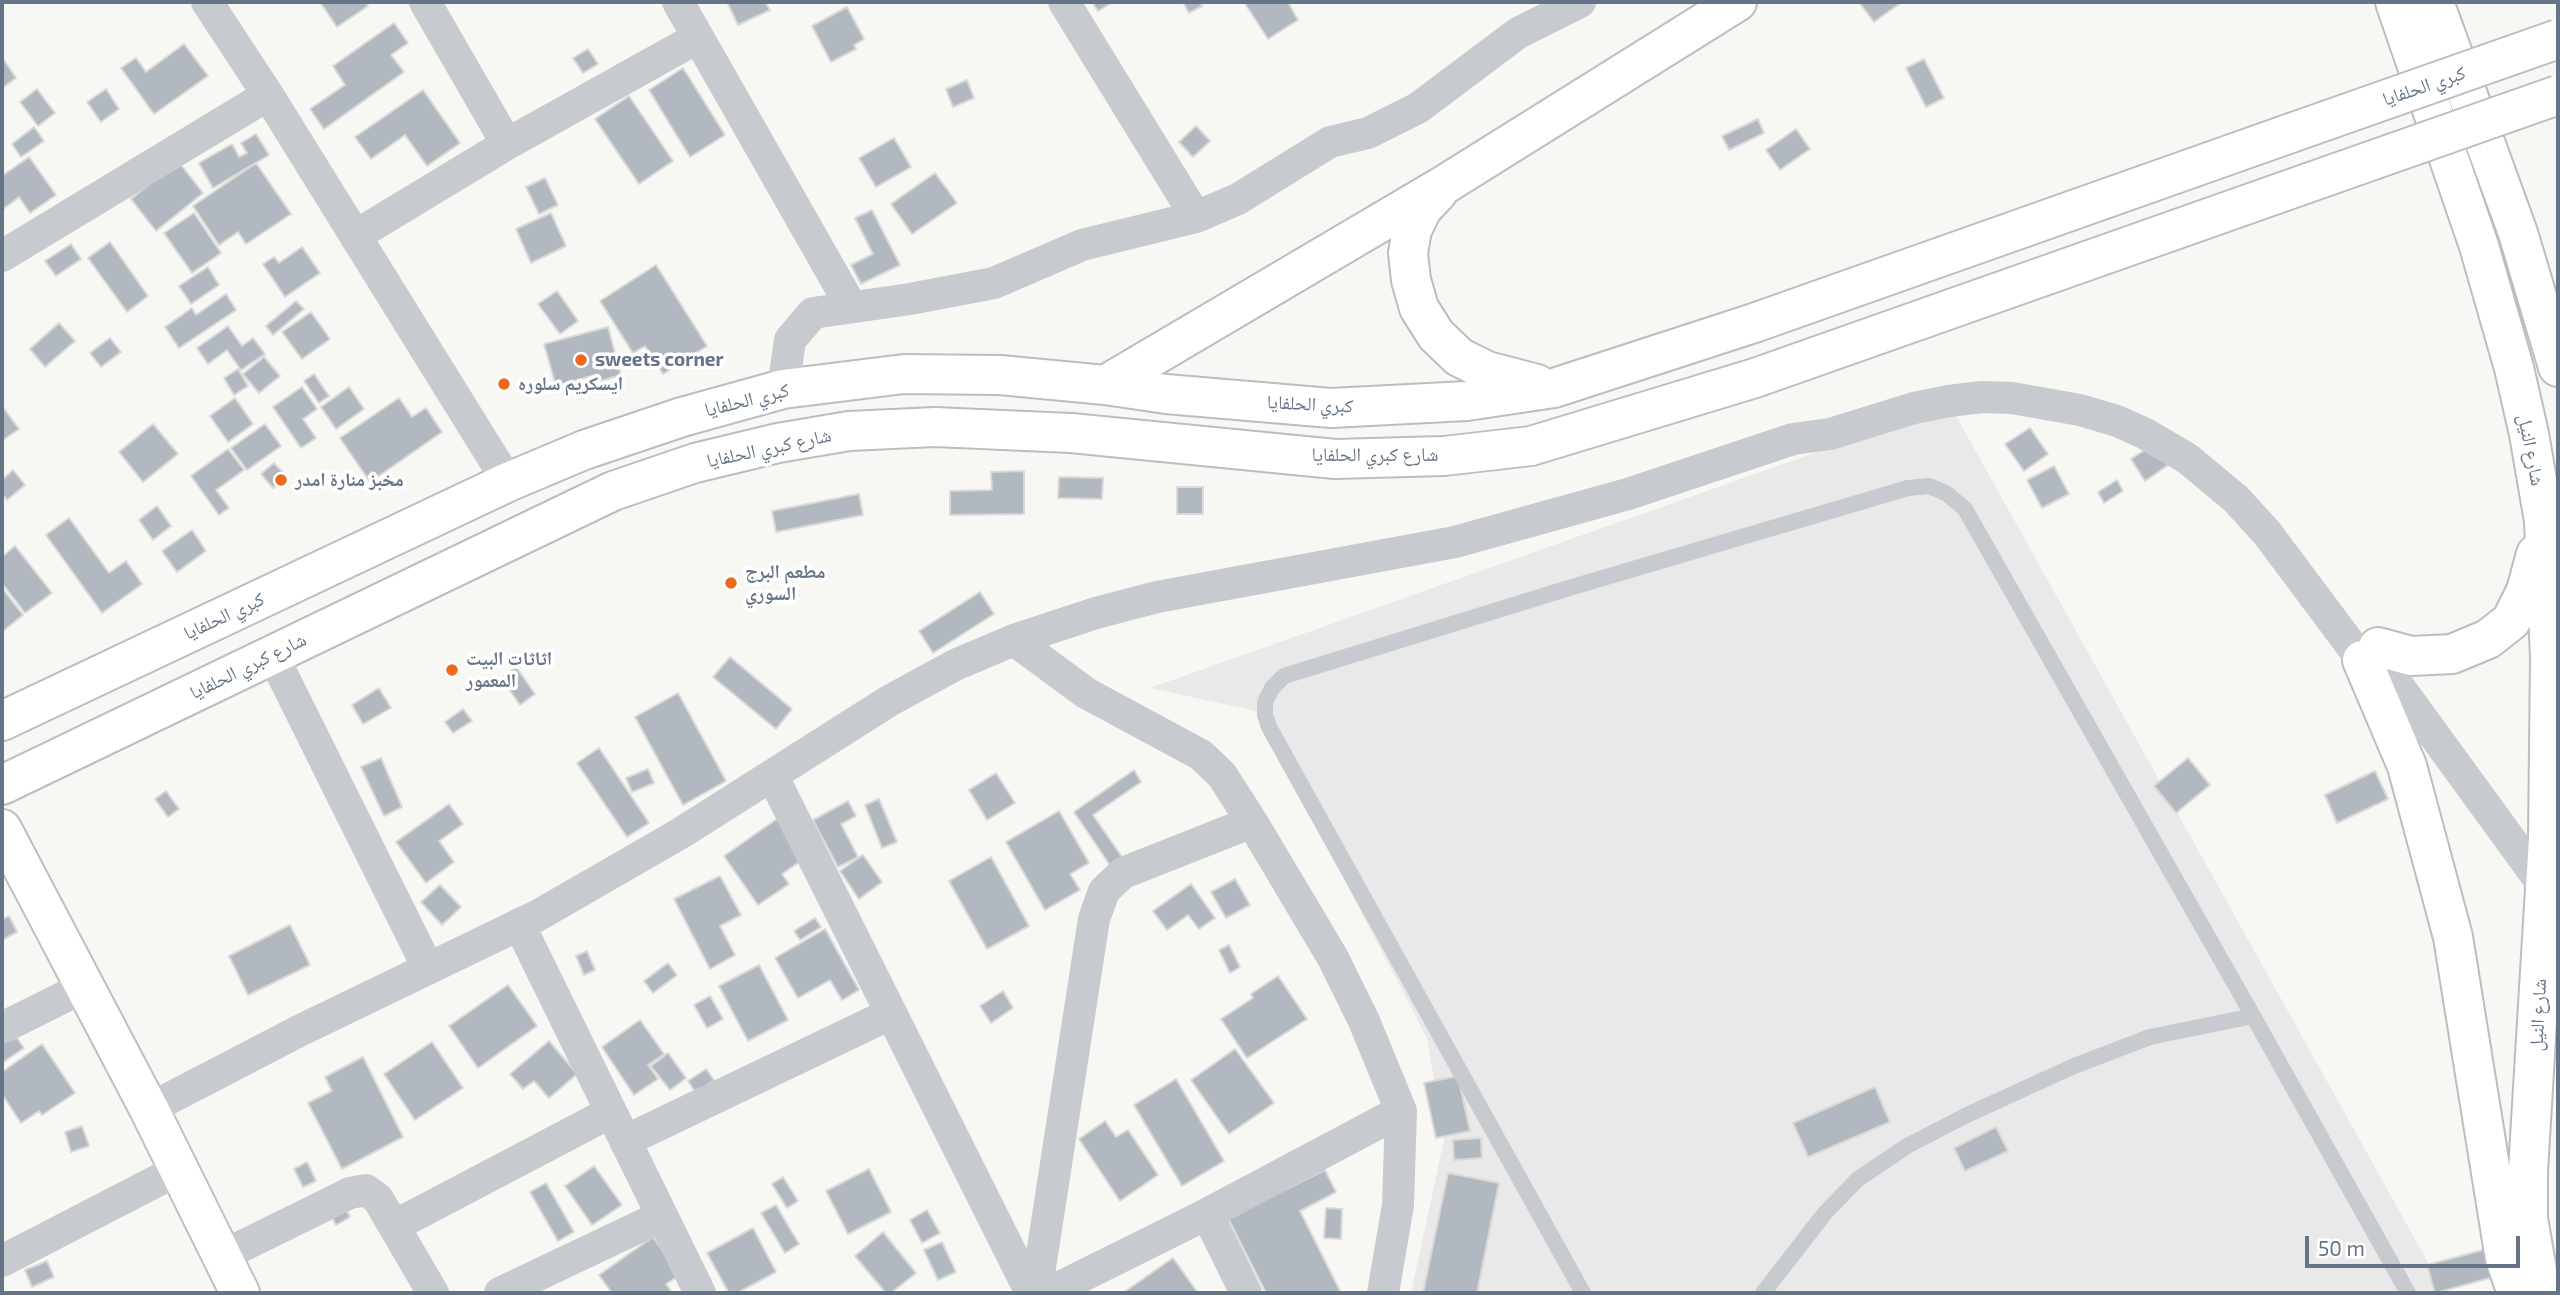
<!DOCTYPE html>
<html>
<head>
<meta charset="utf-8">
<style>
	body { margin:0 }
	#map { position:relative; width:2560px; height:1295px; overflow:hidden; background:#f7f8f4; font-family:"Exo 2",sans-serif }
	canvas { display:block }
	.frame { position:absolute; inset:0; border:4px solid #657487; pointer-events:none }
	.scale { position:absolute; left:2305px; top:1236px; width:215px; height:32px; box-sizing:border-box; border:4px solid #657487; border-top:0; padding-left:9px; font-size:21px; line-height:24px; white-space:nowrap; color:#657487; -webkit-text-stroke:5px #fff; paint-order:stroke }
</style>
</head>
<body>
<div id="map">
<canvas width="2560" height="1295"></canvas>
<div class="frame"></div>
<div class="scale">50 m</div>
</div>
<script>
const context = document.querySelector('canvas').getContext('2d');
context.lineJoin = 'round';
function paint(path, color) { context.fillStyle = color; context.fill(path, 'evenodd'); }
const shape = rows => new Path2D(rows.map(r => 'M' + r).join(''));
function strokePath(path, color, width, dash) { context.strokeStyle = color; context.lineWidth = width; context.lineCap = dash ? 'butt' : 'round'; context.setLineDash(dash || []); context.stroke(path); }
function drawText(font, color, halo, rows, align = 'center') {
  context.font = font + ' "Exo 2","Noto Naskh Arabic",sans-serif'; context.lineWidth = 7; context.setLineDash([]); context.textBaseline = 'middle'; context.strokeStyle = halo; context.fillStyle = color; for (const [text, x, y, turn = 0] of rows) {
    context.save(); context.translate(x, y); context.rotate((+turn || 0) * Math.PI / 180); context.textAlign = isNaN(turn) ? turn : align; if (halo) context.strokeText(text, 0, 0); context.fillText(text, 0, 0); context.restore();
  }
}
paint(shape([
	[1950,405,2445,1293,1411,1293,1444,1140,1427,1038,1256,711,1150,688]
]), '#e8e9e8');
const building = shape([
	[320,2,365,2,368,6,337,27,320,2],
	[727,2,765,2,770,10,738,25,727,2],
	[1092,2,1113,2,1098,11,1092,2],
	[1183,2,1200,2,1202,6,1189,13,1183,2],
	[1244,2,1288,2,1298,20,1268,39,1244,2],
	[1859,2,1902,2,1874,22,1859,2],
	[847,7,864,39,854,45,856,49,831,62,812,26,847,7],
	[394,23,408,43,391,55,404,72,324,129,310,109,345,85,333,66,394,23],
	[184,44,208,76,154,114,121,68,136,58,146,72,184,44],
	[588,49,598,64,583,73,573,58,588,49],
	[2,57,16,78,2,88,2,57],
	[1924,59,1944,98,1926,107,1906,68,1924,59],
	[683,68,725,135,690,157,649,90,683,68],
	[967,80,974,98,953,107,946,89,967,80],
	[37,89,55,113,38,126,20,102,37,89],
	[106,89,119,109,101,122,87,102,106,89],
	[423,90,460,143,427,166,405,135,371,159,355,137,423,90],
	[629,96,673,161,639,184,595,119,629,96],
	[1758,119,1764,133,1729,150,1722,136,1758,119],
	[1196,126,1210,141,1193,157,1179,142,1196,126],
	[34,127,44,141,21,157,12,144,34,127],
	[1796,129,1810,149,1780,170,1766,150,1796,129],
	[256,134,269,155,213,188,199,163,232,144,239,157,247,153,241,143,256,134],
	[894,138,911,167,876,187,859,158,894,138],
	[29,157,56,195,30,213,19,197,2,210,2,176,29,157],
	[178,161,203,193,156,231,131,199,178,161],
	[256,163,291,214,246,244,238,232,219,245,193,206,256,163],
	[935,173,957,203,912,234,891,204,935,173],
	[545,178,558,205,539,214,526,187,545,178],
	[872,210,900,265,861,284,851,265,873,254,855,218,872,210],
	[194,213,221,253,192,273,164,233,194,213],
	[551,213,566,246,531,263,516,229,551,213],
	[110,242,148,296,127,312,88,258,110,242],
	[71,244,81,259,56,276,45,261,71,244],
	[302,247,320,273,285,297,263,264,274,257,279,263,302,247],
	[656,265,707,346,663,374,645,346,633,353,600,301,656,265],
	[208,267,219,285,191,304,179,286,208,267],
	[557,291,578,321,560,334,538,304,557,291],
	[226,294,236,310,179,348,165,327,192,308,196,315,226,294],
	[296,301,304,309,273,335,266,326,296,301],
	[311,312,330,339,302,359,282,332,311,312],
	[59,323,75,341,45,367,30,349,59,323],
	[228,326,242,346,253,338,265,354,241,370,227,350,208,364,197,348,228,326],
	[608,327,621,375,597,382,595,375,556,386,544,344,608,327],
	[110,338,121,352,101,367,90,353,110,338],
	[264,357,280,376,259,393,243,374,264,357],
	[238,369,248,386,234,395,224,378,238,369],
	[314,374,329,396,319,403,304,381,314,374],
	[302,387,317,409,303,419,316,438,301,448,273,407,302,387],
	[349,387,364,409,336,429,321,407,349,387],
	[235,398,253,424,228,442,210,416,235,398],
	[399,398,412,417,426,408,442,432,370,482,340,438,399,398],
	[2,406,19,429,3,440,2,438,2,406],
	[153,424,178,454,143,482,119,452,153,424],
	[265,424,281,446,247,470,231,448,265,424],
	[2030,428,2048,454,2024,471,2005,444,2030,428],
	[2157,442,2171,463,2145,481,2131,459,2157,442],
	[228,449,244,470,216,490,229,508,219,515,191,476,228,449],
	[274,463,286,476,273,488,261,474,274,463],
	[2054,466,2069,494,2042,508,2027,480,2054,466],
	[13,470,25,485,7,500,2,494,2,480,13,470],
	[1024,471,1024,514,950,515,950,491,992,490,991,472,1024,471],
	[1059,477,1103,478,1102,499,1058,498,1059,477],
	[2117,480,2123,491,2104,503,2098,492,2117,480],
	[1177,487,1203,487,1203,514,1177,514,1177,487],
	[859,494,863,515,776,532,772,511,859,494],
	[157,506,171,526,153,540,139,520,157,506],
	[69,518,109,573,126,561,142,584,102,613,46,535,69,518],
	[192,530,206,551,177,572,162,551,192,530],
	[15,546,52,593,25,613,2,583,2,557,15,546],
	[2,588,23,615,2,632,2,588],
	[980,592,994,614,933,653,919,631,980,592],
	[730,657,792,709,776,729,713,677,730,657],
	[516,667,535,694,520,705,501,678,516,667],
	[379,688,391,708,363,724,352,705,379,688],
	[678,693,726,781,683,805,635,717,678,693],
	[463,709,472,721,453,733,445,722,463,709],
	[599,748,649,823,627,837,577,763,599,748],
	[381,758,402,807,384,816,361,767,381,758],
	[2188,758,2210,785,2176,813,2154,786,2188,758],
	[648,769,654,783,632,792,626,778,648,769],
	[1134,770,1141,782,1093,815,1128,866,1116,874,1074,812,1134,770],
	[2375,771,2388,799,2337,823,2325,795,2375,771],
	[996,773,1015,803,987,820,969,790,996,773],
	[166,791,179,809,168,817,155,799,166,791],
	[879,799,897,842,882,848,865,805,879,799],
	[848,801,856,816,841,824,858,857,838,867,813,820,848,801],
	[449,804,463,824,439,841,454,862,426,883,396,842,449,804],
	[1059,811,1089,863,1070,874,1080,890,1045,910,1006,842,1059,811],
	[777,819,805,858,782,874,789,884,758,905,724,856,777,819],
	[863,855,882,882,859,899,840,871,863,855],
	[991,857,1029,926,987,949,949,881,991,857],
	[720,876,741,915,720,926,735,955,710,969,674,899,720,876],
	[1235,879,1250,905,1226,918,1211,892,1235,879],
	[1191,884,1215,918,1199,929,1188,915,1167,930,1153,911,1191,884],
	[440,885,461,907,442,925,421,902,440,885],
	[9,916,17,932,2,940,2,920,9,916],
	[815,918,821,927,800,940,794,931,815,918],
	[290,925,310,965,248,995,229,956,290,925],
	[825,929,859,990,842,1000,830,980,798,998,775,958,825,929],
	[1229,945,1240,967,1230,973,1219,950,1229,945],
	[587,951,595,970,584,975,576,956,587,951],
	[668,963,677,975,653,993,644,981,668,963],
	[759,965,788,1020,748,1041,719,986,759,965],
	[1278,976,1307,1019,1247,1058,1221,1019,1253,998,1251,994,1278,976],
	[508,985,537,1026,478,1068,449,1026,508,985],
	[1003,991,1013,1008,991,1023,980,1006,1003,991],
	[710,996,723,1019,707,1028,694,1005,710,996],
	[640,1020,664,1054,648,1065,658,1079,634,1095,602,1047,640,1020],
	[12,1031,24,1048,2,1063,2,1038,12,1031],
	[549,1041,577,1074,549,1098,534,1081,523,1089,510,1074,549,1041],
	[432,1042,463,1088,415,1120,384,1074,432,1042],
	[42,1044,75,1093,42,1115,39,1111,21,1123,2,1094,2,1072,42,1044],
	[1235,1049,1274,1103,1229,1134,1191,1080,1235,1049],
	[668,1053,686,1078,670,1090,651,1066,668,1053],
	[363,1057,403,1137,342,1169,308,1103,332,1091,325,1077,363,1057],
	[706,1069,714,1080,696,1093,688,1081,706,1069],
	[1458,1076,1470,1131,1436,1138,1424,1083,1458,1076],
	[1176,1079,1224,1161,1182,1186,1134,1105,1176,1079],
	[1875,1087,1890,1122,1808,1157,1793,1123,1875,1087],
	[1105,1121,1116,1137,1128,1130,1158,1175,1120,1201,1079,1139,1105,1121],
	[82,1126,89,1146,71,1152,65,1132,82,1126],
	[1996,1127,2008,1151,1965,1171,1954,1148,1996,1127],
	[1481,1138,1482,1158,1454,1160,1453,1140,1481,1138],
	[307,1162,316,1181,303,1187,294,1169,307,1162],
	[594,1166,622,1205,592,1225,565,1186,594,1166],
	[869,1169,891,1212,848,1234,826,1191,869,1169],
	[1325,1170,1336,1192,1300,1211,1341,1293,1266,1293,1228,1218,1325,1170],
	[1448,1173,1499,1183,1477,1293,1423,1293,1448,1173],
	[783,1177,798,1201,787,1208,772,1184,783,1177],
	[546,1183,574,1232,558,1241,530,1192,546,1183],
	[341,1201,350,1217,336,1225,327,1209,341,1201],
	[776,1205,799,1244,785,1253,761,1213,776,1205],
	[1326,1208,1342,1209,1341,1239,1324,1238,1326,1208],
	[927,1210,940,1233,922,1243,910,1220,927,1210],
	[753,1228,776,1272,737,1293,729,1293,707,1253,753,1228],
	[883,1232,916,1273,891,1293,886,1293,855,1256,883,1232],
	[653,1237,680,1275,666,1284,672,1293,612,1293,599,1275,653,1237],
	[942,1242,956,1272,938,1280,924,1250,942,1242],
	[2490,1248,2497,1276,2435,1293,2427,1265,2490,1248],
	[1173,1258,1198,1293,1123,1293,1173,1258],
	[47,1261,54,1277,32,1287,25,1270,47,1261]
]);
paint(building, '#b2b8bf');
strokePath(building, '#d9d9d7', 2);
const secondary = shape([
	[2,829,149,1109,240,1293]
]);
const primary = shape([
	[2395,2,2479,246,2514,368,2529,434,2544,521,2550,658,2548,839,2528,1171,2528,1219,2541,1293],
	[2434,2,2518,233,2558,367],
	[1438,192,1422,209,1412,230,1408,253,1411,280,1419,308,1436,335,1459,357,1487,371,1537,384],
	[1105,385,1444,185,1737,2],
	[2378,647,2411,656,2452,654,2488,639,2511,621,2526,591,2536,554],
	[2362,660,2407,766,2453,937,2505,1259,2517,1293],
	[2,721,508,482,584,450,682,417,783,389,904,374,1000,375,1105,385,1166,394,1331,408,1467,401,1554,388,1754,323,2291,133],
	[2,785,613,491,695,463,778,443,849,431,935,427,1071,433,1335,459,1444,456,1531,446,1755,378,2305,184]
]);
strokePath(secondary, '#bcbfc4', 42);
strokePath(primary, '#babdc2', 42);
strokePath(shape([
	[1583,1293,1269,727,1265,715,1265,702,1272,688,1284,676,1569,588,1908,488,1929,486,1946,493,1965,509,2253,1016,2408,1293],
	[1763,1293,1825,1213,1858,1179,1907,1146,1967,1115,2074,1066,2150,1037,2253,1016]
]), '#c7cace', 16);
strokePath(shape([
	[207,2,268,95,508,482],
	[425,2,507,144],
	[678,2,851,306],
	[1064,2,1196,217],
	[355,236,507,144,697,38],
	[2,256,268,95],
	[783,389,790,340,813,313,910,299,994,283,1082,245,1196,217,1238,199,1330,142,1368,133,1418,108,1518,33,1580,2],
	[1014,640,1086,693,1201,755,1222,775,1252,822,1333,958,1364,1021,1401,1111,1398,1205,1383,1293],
	[272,654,428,968],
	[2385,663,2394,680,2552,897],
	[773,777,1031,1293],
	[519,924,700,1293],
	[2,1028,84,987],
	[149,1109,299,1031,537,916,681,833,889,701,955,665,1014,640,1096,613,1157,597,1455,542,1628,494,1793,439,1830,434,1914,408,1949,401,1982,397,2012,398,2080,410,2117,421,2144,433,2188,459,2236,499,2267,533,2362,660,2394,680],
	[625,1141,890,1014],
	[1207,1214,1246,1293],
	[394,1226,611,1112],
	[222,1256,350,1193,366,1190,378,1199,433,1293],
	[2,1261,178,1170],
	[500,1293,662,1216],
	[1036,1293,1094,919,1104,891,1123,873,1252,822],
	[1048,1293,1207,1214,1401,1111]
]), '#c7cace', 32);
strokePath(secondary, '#fff', 38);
strokePath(primary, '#fff', 38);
const primaryBridge = shape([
	[2291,133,2558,39],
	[2305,184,2558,95]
]);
strokePath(primaryBridge, '#babdc2', 42, []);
strokePath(primaryBridge, '#fff', 38);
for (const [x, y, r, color] of [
	[581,360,7,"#ee691e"],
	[504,384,7,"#ee691e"],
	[281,480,7,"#ee691e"],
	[731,583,7,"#ee691e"],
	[452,670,7,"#ee691e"]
]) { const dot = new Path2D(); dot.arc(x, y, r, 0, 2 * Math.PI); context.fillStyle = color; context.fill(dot); strokePath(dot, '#fff', 2.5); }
drawText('19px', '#657487', '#fff', [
	["كبري الحلفايا",2424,86,-19],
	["كبري الحلفايا",747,400,-14],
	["كبري الحلفايا",1310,404,3],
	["شارع كبري الحلفايا",769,448,-12],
	["شارع النيل",2531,450,79],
	["شارع كبري الحلفايا",1375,455],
	["كبري الحلفايا",224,616,-25],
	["شارع كبري الحلفايا",248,666,-26],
	["شارع النيل",2538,1015,-87]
]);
drawText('bold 19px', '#657487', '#fff', [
	["sweets corner",595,360],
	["ايسكريم سلوره",518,384],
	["مخبز منارة امدر",295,480],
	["مطعم البرج",745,572],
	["السوري",745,594],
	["اثاثات البيت",466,659],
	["المعمور",466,681]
], 'left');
</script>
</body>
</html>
